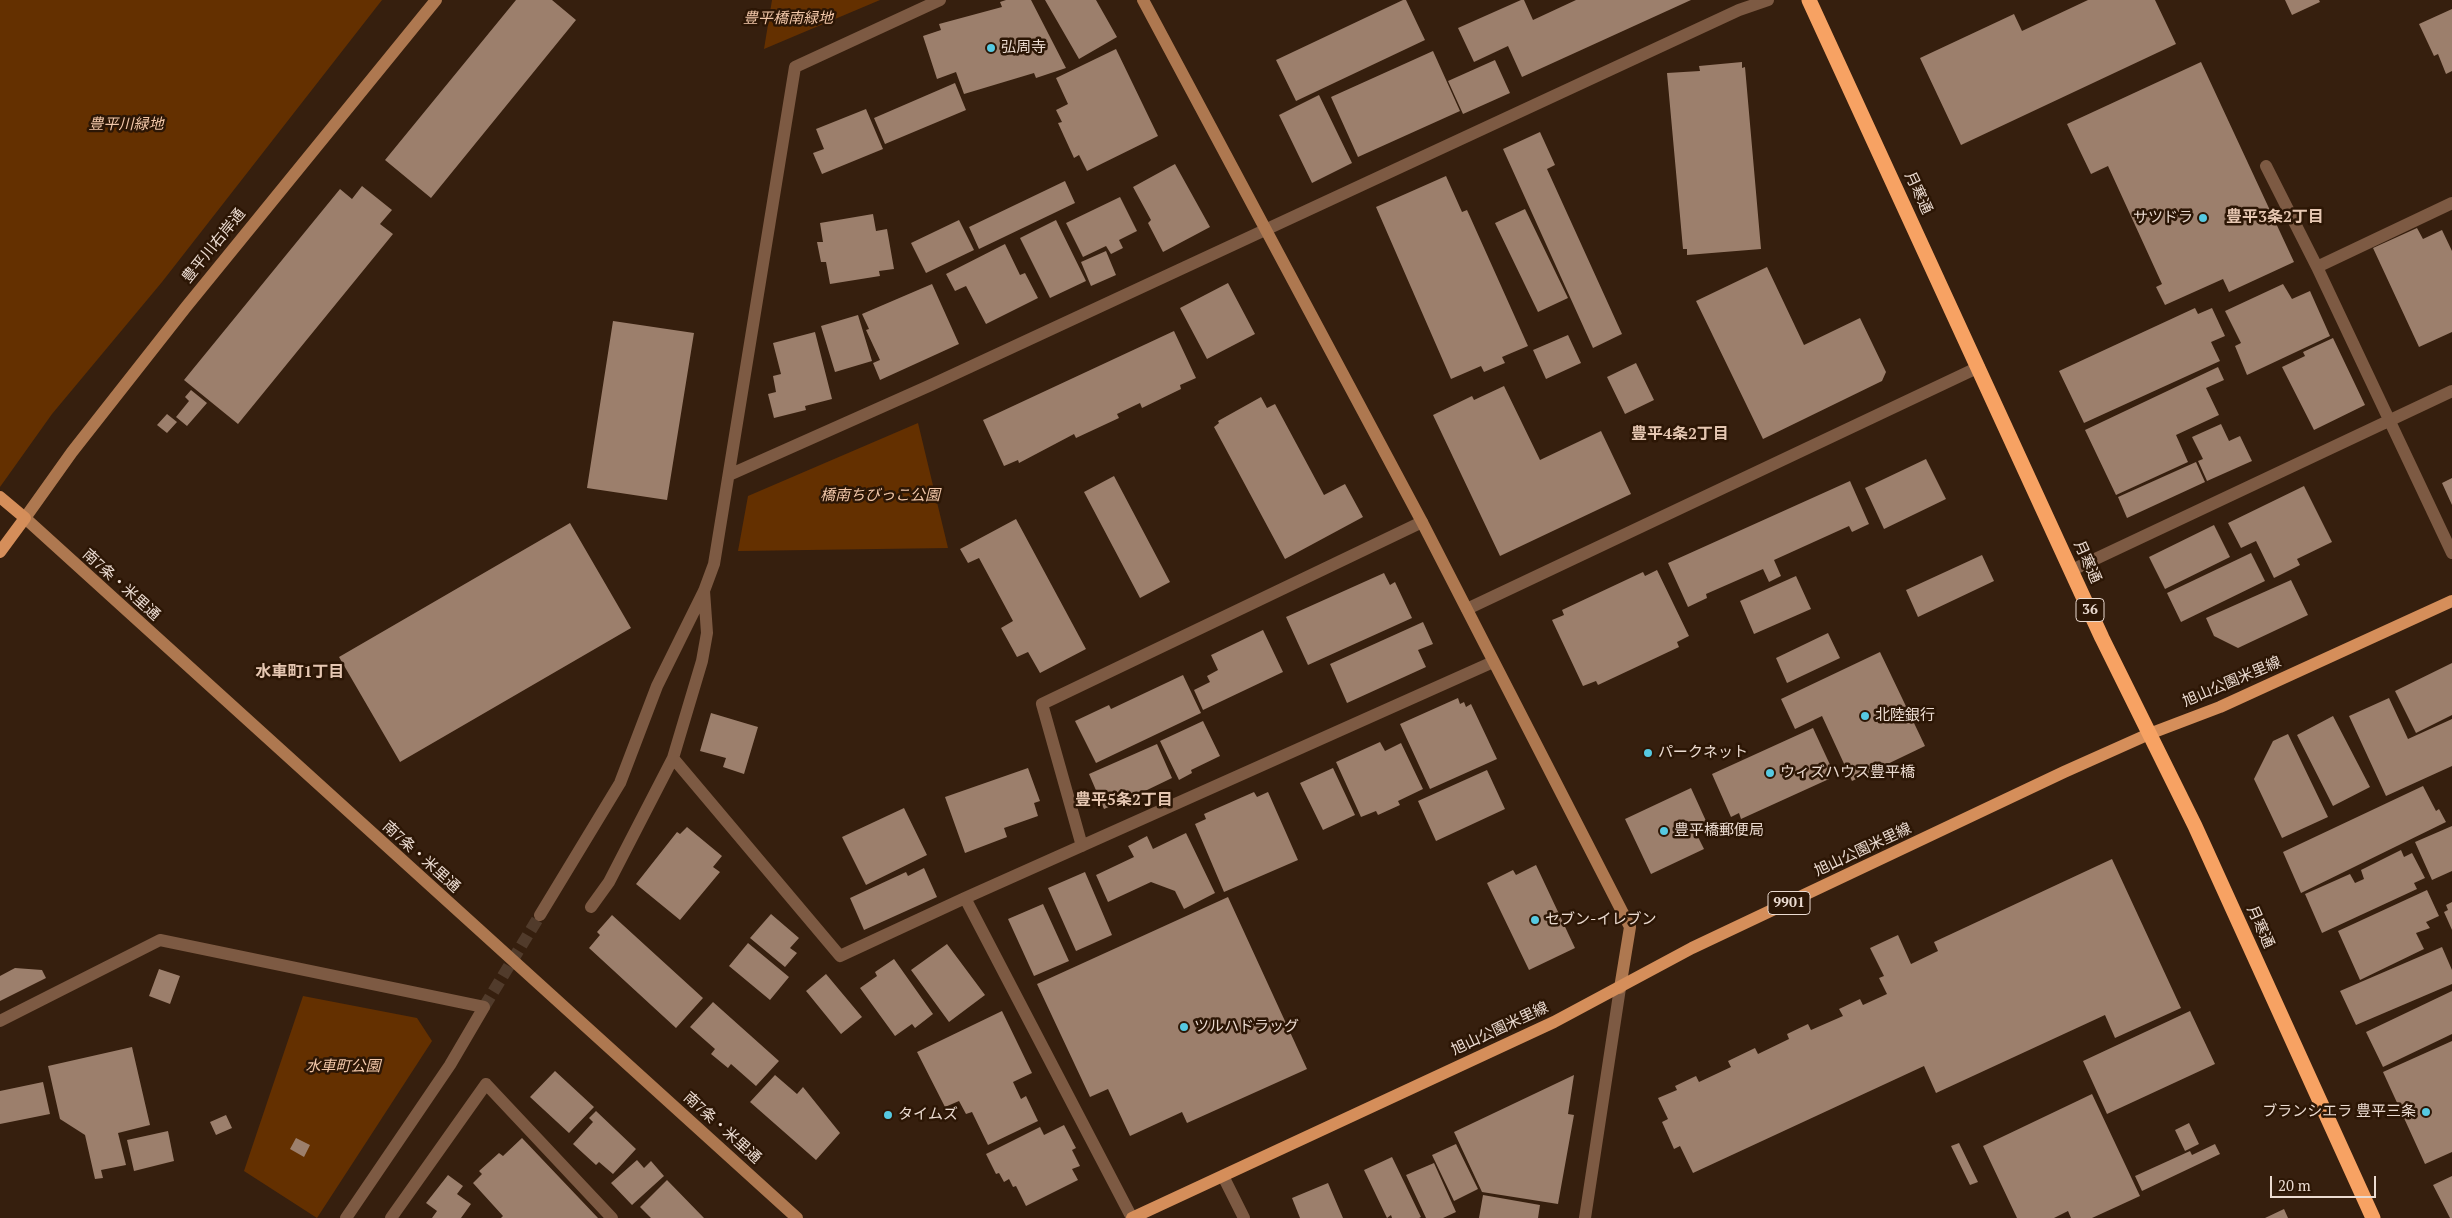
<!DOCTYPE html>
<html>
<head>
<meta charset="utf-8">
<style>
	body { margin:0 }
	#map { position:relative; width:2452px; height:1218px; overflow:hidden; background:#361f0e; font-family:"PT Serif",serif }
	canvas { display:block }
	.scale { position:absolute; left:2270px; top:1176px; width:106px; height:22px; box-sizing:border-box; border:2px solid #ebdbd1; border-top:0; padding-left:6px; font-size:15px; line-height:18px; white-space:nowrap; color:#ebdbd1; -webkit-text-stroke:4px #2c1605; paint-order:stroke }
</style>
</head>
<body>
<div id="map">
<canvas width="2452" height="1218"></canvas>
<div class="scale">20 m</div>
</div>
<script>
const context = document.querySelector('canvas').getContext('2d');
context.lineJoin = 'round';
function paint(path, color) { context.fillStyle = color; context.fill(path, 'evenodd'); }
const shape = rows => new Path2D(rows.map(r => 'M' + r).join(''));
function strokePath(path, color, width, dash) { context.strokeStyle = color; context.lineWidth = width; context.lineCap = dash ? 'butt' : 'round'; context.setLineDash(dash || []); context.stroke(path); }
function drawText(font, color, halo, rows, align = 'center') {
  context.font = font + ' "PT Serif","Noto Sans JP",serif'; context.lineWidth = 5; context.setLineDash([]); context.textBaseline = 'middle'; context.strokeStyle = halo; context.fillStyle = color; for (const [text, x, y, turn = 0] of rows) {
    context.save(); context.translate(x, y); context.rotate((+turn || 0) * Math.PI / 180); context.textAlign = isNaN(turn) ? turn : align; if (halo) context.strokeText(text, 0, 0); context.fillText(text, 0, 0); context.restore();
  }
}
paint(shape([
	[0,0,382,0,162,282,52,414,0,487],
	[772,0,880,0,764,49],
	[918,423,948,548,738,551,748,496],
	[303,996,417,1018,432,1041,317,1218,244,1171]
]), '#643000');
paint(shape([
	[516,0,552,0,576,20,431,198,385,160],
	[1006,0,1031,0,1066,68,1036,78,1034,73,964,94,956,72,937,79,923,36,941,30,939,24,1002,7,1000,2],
	[1045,0,1096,0,1117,37,1079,59],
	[1403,0,1406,0,1425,40,1296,101,1276,60],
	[1521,0,1524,0,1533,20,1576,0,1691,0,1522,77,1508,46,1474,62,1458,28],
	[2088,0,2155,0,2176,44,1961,145,1920,58,2014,14,2022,31],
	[2285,0,2319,0,2320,2,2292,15],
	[2452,9,2452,71,2446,74,2438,54,2434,56,2419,24],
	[1116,49,1158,136,1087,171,1079,155,1074,158,1058,123,1062,122,1056,110,1068,104,1056,78],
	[1433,51,1460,111,1358,157,1331,97],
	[1495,60,1510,93,1463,114,1448,81],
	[1742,62,1742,68,1745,67,1761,249,1687,255,1687,249,1683,249,1667,73,1700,71,1699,66],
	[2201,62,2294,262,2229,292,2223,279,2165,305,2156,287,2162,284,2108,166,2091,174,2067,124],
	[955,83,966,110,885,144,874,118],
	[1319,95,1352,163,1312,183,1279,115],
	[866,109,883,149,822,174,813,153,824,149,816,129],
	[1540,132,1555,165,1547,169,1622,334,1593,348,1503,149],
	[1175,164,1210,227,1163,252,1148,223,1151,220,1133,187],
	[1446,176,1462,212,1467,210,1528,346,1502,357,1505,363,1484,372,1481,366,1451,379,1376,207],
	[1065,181,1075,203,979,249,969,227],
	[362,186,392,210,380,224,393,234,238,424,184,380,340,189,352,199],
	[1120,197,1137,231,1119,240,1123,248,1111,254,1106,246,1083,257,1066,223],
	[1525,209,1568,298,1538,312,1495,223],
	[873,214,876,231,887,229,894,269,879,271,880,276,830,284,826,262,821,262,817,242,823,242,820,223],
	[959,220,974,250,926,273,911,243],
	[1056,220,1086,281,1050,298,1020,238],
	[2417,228,2423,239,2442,230,2452,251,2452,332,2419,347,2373,248],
	[1005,244,1020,275,1025,273,1038,298,986,324,966,286,955,291,946,274],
	[1106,251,1116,275,1091,286,1081,262],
	[1767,267,1804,345,1860,318,1886,372,1882,381,1763,439,1696,301],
	[1228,283,1255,334,1207,359,1180,308],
	[932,284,959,344,880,380,873,363,880,360,866,330,869,329,862,314],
	[2283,284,2292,299,2310,291,2330,336,2247,375,2235,346,2241,343,2225,311],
	[2195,308,2198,314,2212,308,2225,336,2211,342,2220,361,2084,423,2059,371],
	[858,315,872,361,835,372,821,326],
	[613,321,694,333,667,500,587,488],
	[1174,331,1196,378,1180,385,1181,389,1142,408,1140,403,1117,414,1119,418,1076,438,1074,434,1019,463,1018,460,1004,466,983,420],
	[815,332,832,399,805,406,806,410,774,418,768,394,776,392,773,376,781,374,773,343],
	[1568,335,1581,363,1546,379,1533,350],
	[2333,338,2365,405,2314,430,2282,367,2305,356,2303,352],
	[1636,363,1654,400,1625,414,1607,377],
	[2218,367,2224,380,2206,388,2219,415,2176,435,2188,462,2116,495,2085,430],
	[1504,386,1540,460,1601,431,1631,494,1500,556,1433,415,1472,396,1474,400],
	[191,390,207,403,187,426,176,417,189,401,185,397],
	[1261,397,1267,408,1275,404,1324,495,1345,484,1363,517,1285,559,1214,427,1219,423,1218,421],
	[167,414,177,422,167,433,157,425],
	[2221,424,2229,441,2240,436,2252,461,2207,481,2198,461,2203,459,2192,437],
	[1926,459,1946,499,1884,529,1865,488],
	[2196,462,2205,482,2127,518,2118,497],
	[1114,476,1170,582,1140,598,1084,492],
	[2452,478,2452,505,2442,483],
	[1850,481,1869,524,1852,532,1849,526,1774,560,1781,576,1769,582,1763,569,1706,594,1707,598,1688,607,1668,563],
	[2304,486,2332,542,2297,559,2300,565,2274,578,2256,541,2241,548,2228,523],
	[1016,519,1086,649,1040,673,1028,652,1017,657,1001,628,1013,621,979,558,968,563,960,549],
	[570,523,631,628,400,762,339,657],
	[2214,525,2230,557,2165,589,2149,557],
	[2251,553,2265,581,2181,622,2167,593],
	[1982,555,1994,581,1918,617,1906,590],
	[1657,570,1689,636,1677,642,1679,647,1598,685,1596,681,1583,686,1552,620,1564,615,1562,610,1643,572,1645,576],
	[1384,573,1390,585,1395,582,1412,618,1308,665,1286,617],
	[1796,576,1811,609,1754,634,1740,601],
	[2291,580,2308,615,2238,648,2214,636,2206,618],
	[1423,622,1433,644,1418,650,1426,667,1347,703,1330,664],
	[1263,630,1283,672,1203,710,1194,690,1210,682,1207,676,1218,670,1211,655],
	[1828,633,1840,658,1787,683,1776,658],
	[1880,652,1925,746,1852,781,1822,716,1795,729,1781,699],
	[2452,663,2452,715,2416,733,2395,691],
	[1183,675,1201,713,1096,763,1075,721,1109,705,1111,709],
	[1458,698,1460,704,1464,702,1466,707,1471,704,1497,759,1430,789,1400,724],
	[2389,698,2408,739,2452,719,2452,766,2386,796,2349,716],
	[711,713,758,727,744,774,723,767,726,758,700,751],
	[2333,716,2370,787,2333,806,2297,735],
	[1203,721,1220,756,1191,770,1192,773,1179,780,1160,741],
	[1813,728,1832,769,1826,772,1829,779,1741,819,1739,813,1731,817,1712,774],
	[2288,734,2328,817,2282,838,2254,779,2273,741],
	[1380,742,1385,751,1401,743,1423,789,1398,801,1400,805,1378,815,1376,811,1361,817,1336,762],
	[1157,744,1172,778,1145,791,1146,795,1138,799,1136,795,1104,809,1089,774],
	[1028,768,1040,801,1034,803,1038,816,1004,828,1007,837,965,853,945,797],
	[1333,768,1355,815,1323,830,1300,783],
	[1487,770,1505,809,1436,841,1418,801],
	[2423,786,2436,811,2439,809,2446,822,2301,893,2283,852],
	[1691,788,1706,821,1693,827,1704,849,1651,874,1625,819],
	[1254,792,1257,797,1268,792,1298,860,1224,892,1195,824,1206,819,1204,814],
	[904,808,927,855,866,885,842,837],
	[2452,826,2452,871,2432,880,2415,842],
	[687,827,722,856,713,867,720,872,680,920,636,884,677,832,680,834],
	[1186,833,1215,893,1184,909,1175,891,1151,882,1108,902,1096,875,1134,857,1128,846,1147,836,1153,849],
	[2401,850,2404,857,2412,853,2425,878,2414,883,2417,889,2322,933,2305,894,2350,874,2355,883,2364,879,2361,870],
	[2112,859,2181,1008,2115,1038,2105,1015,1936,1093,1924,1066,1693,1173,1680,1146,1674,1149,1662,1122,1668,1119,1658,1098,1677,1090,1675,1086,1696,1076,1699,1082,1731,1067,1728,1061,1755,1048,1758,1054,1789,1039,1787,1034,1808,1024,1811,1030,1843,1016,1839,1009,1860,999,1863,1005,1887,994,1879,978,1884,976,1870,948,1898,935,1911,964,1938,951,1934,942],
	[1536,865,1575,948,1529,970,1487,883,1513,870,1516,875],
	[924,868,937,897,864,930,850,898,906,872,908,876],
	[1085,872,1112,935,1076,951,1048,888],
	[2427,890,2439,916,2426,922,2430,928,2416,933,2424,949,2360,980,2338,931],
	[1228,897,1307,1069,1187,1123,1182,1112,1130,1136,1108,1089,1090,1097,1037,984],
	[2452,902,2452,930,2444,912,2448,910,2446,905],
	[1043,904,1069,961,1034,976,1008,919],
	[771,914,799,938,790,948,797,953,785,967,750,938],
	[612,915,703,998,676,1028,589,948,600,935,597,932],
	[748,943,789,977,770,1000,729,966],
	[947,944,985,995,949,1022,911,970],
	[2442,947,2452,970,2452,984,2356,1025,2340,991],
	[894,959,933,1014,915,1028,912,1024,895,1036,860,988,877,976,875,972],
	[15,968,42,970,46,978,0,1001,0,976],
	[159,969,180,976,170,1004,149,996],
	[826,974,862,1017,841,1034,806,991],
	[2452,991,2452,1034,2383,1067,2366,1032],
	[713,1002,779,1061,756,1086,731,1064,728,1068,711,1054,715,1049,690,1027],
	[1002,1011,1032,1073,1013,1082,1021,1099,1026,1096,1038,1121,988,1145,972,1112,966,1114,959,1101,945,1107,917,1052],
	[2190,1011,2215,1064,2107,1114,2083,1061],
	[2452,1041,2452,1152,2425,1164,2383,1072],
	[132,1047,150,1125,118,1133,126,1165,101,1170,103,1178,95,1179,85,1135,60,1119,48,1066],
	[555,1071,594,1107,569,1133,530,1097],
	[775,1075,797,1094,803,1087,840,1133,816,1160,750,1102],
	[1574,1075,1568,1114,1574,1115,1558,1204,1482,1192,1454,1132],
	[43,1082,50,1114,0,1124,0,1091],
	[2092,1094,2140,1196,2092,1218,2071,1218,2068,1211,2054,1218,2017,1218,1983,1146],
	[596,1111,636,1149,613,1174,599,1162,596,1165,573,1144,593,1122,589,1118],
	[226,1115,232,1128,216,1135,210,1122],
	[2189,1123,2199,1144,2185,1151,2175,1130],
	[1064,1125,1076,1148,1072,1150,1080,1166,1072,1169,1078,1180,1026,1206,1016,1186,1013,1187,1009,1179,1004,1182,999,1173,996,1174,986,1154,1040,1127,1044,1135],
	[168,1131,174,1161,134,1171,127,1140],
	[296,1138,310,1145,304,1157,290,1149],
	[522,1138,598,1218,501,1218,503,1216,473,1183,482,1174,479,1171,499,1153,503,1156],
	[1959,1143,1978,1182,1970,1185,1951,1146],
	[1456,1144,1478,1189,1454,1201,1432,1155],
	[2215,1144,2220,1154,2142,1191,2135,1176,2190,1151,2192,1155],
	[1392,1157,1421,1217,1419,1218,1392,1218,1391,1215,1387,1218,1364,1170],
	[637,1160,644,1168,651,1161,664,1176,632,1205,611,1183],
	[1434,1163,1456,1212,1443,1218,1426,1218,1406,1175],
	[448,1175,463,1186,457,1194,471,1204,461,1218,432,1218,437,1211,426,1203],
	[2452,1176,2452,1218,2450,1218,2433,1185],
	[667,1180,704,1218,651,1218,640,1207],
	[1328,1183,1343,1218,1300,1218,1292,1198],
	[1483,1195,1540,1205,1538,1218,1479,1218],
	[2284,1209,2288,1218,2265,1218]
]), '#9c7f6c');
strokePath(shape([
	[484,1007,540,915]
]), '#513b2b', 12, [12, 6]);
strokePath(shape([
	[1223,1176,1244,1218]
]), '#7d5a43', 12);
strokePath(shape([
	[2266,166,2317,267,2452,553],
	[2317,267,2452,203],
	[729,475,931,385,1739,10,1768,0],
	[2072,570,2452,391],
	[1467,609,1979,367],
	[673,758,840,956,965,898,1493,662],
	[1082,846,1042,704,1422,522],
	[965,898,1132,1218],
	[591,907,609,882,673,758,702,661,707,633,704,591],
	[540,915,620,783,657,686,704,591,714,564,795,67,940,0],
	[0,1021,160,940,484,1007,450,1065,346,1218],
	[391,1218,486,1084,612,1218],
	[1585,1218,1620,988]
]), '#7d5a43', 12);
strokePath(shape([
	[436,0,186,307,72,452,25,518,797,1218],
	[1143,0,1422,522,1630,927,1620,988]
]), '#ae7850', 12);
strokePath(shape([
	[0,497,25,518,0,552],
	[1132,1218,1554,1022,1692,948,2064,772,2149,734,2220,707,2452,601]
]), '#d58e5a', 12);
strokePath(shape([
	[1809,0,2102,638,2195,826,2373,1218]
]), '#f7a263', 15);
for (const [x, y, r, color] of [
	[991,48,5,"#56c9e1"],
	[2203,218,5,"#56c9e1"],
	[1865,716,5,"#56c9e1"],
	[1648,753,5,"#56c9e1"],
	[1770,773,5,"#56c9e1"],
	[1664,831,5,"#56c9e1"],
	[1535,920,5,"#56c9e1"],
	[1184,1027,5,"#56c9e1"],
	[2426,1112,5,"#56c9e1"],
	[888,1115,5,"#56c9e1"]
]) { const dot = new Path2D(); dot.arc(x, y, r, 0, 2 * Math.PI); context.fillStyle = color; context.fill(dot); strokePath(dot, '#2c1605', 2); }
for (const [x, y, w] of [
	[2090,610,28],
	[1789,903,42]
]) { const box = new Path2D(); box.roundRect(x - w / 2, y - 11.5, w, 23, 4); context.fillStyle = '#2c1605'; context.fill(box); strokePath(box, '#ebdbd1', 1); }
drawText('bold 14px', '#ebdbd1', null, [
	["36",2090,610],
	["9901",1789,903]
]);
drawText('italic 15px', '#f2c7a9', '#2c1605', [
	["豊平橋南緑地",788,19],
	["豊平川緑地",126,125],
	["橋南ちびっこ公園",880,496],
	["水車町公園",343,1067]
]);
drawText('15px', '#ebdbd1', '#2c1605', [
	["弘周寺",1001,48],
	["サツドラ",2193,218,"right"],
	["北陸銀行",1875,716],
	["パークネット",1658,753],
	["ウィズハウス豊平橋",1780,773],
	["豊平橋郵便局",1674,831],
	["セブン-イレブン",1545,920],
	["ツルハドラッグ",1194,1027],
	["ブランシエラ 豊平三条",2416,1112,"right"],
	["タイムズ",898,1115]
], 'left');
drawText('15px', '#ebdbd1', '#2c1605', [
	["月寒通",1918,193,65],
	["豊平川右岸通",214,246,-51],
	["月寒通",2087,562,66],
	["南7条・米里通",121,585,42],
	["旭山公園米里線",2232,682,-23],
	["旭山公園米里線",1863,850,-25],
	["南7条・米里通",421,857,42],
	["月寒通",2260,927,66],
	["旭山公園米里線",1500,1029,-25],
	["南7条・米里通",722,1128,42]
]);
drawText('bold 16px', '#e6c7b2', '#2c1605', [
	["豊平3条2丁目",2275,217],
	["豊平4条2丁目",1680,434],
	["水車町1丁目",300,672],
	["豊平5条2丁目",1124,800]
]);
</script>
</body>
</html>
